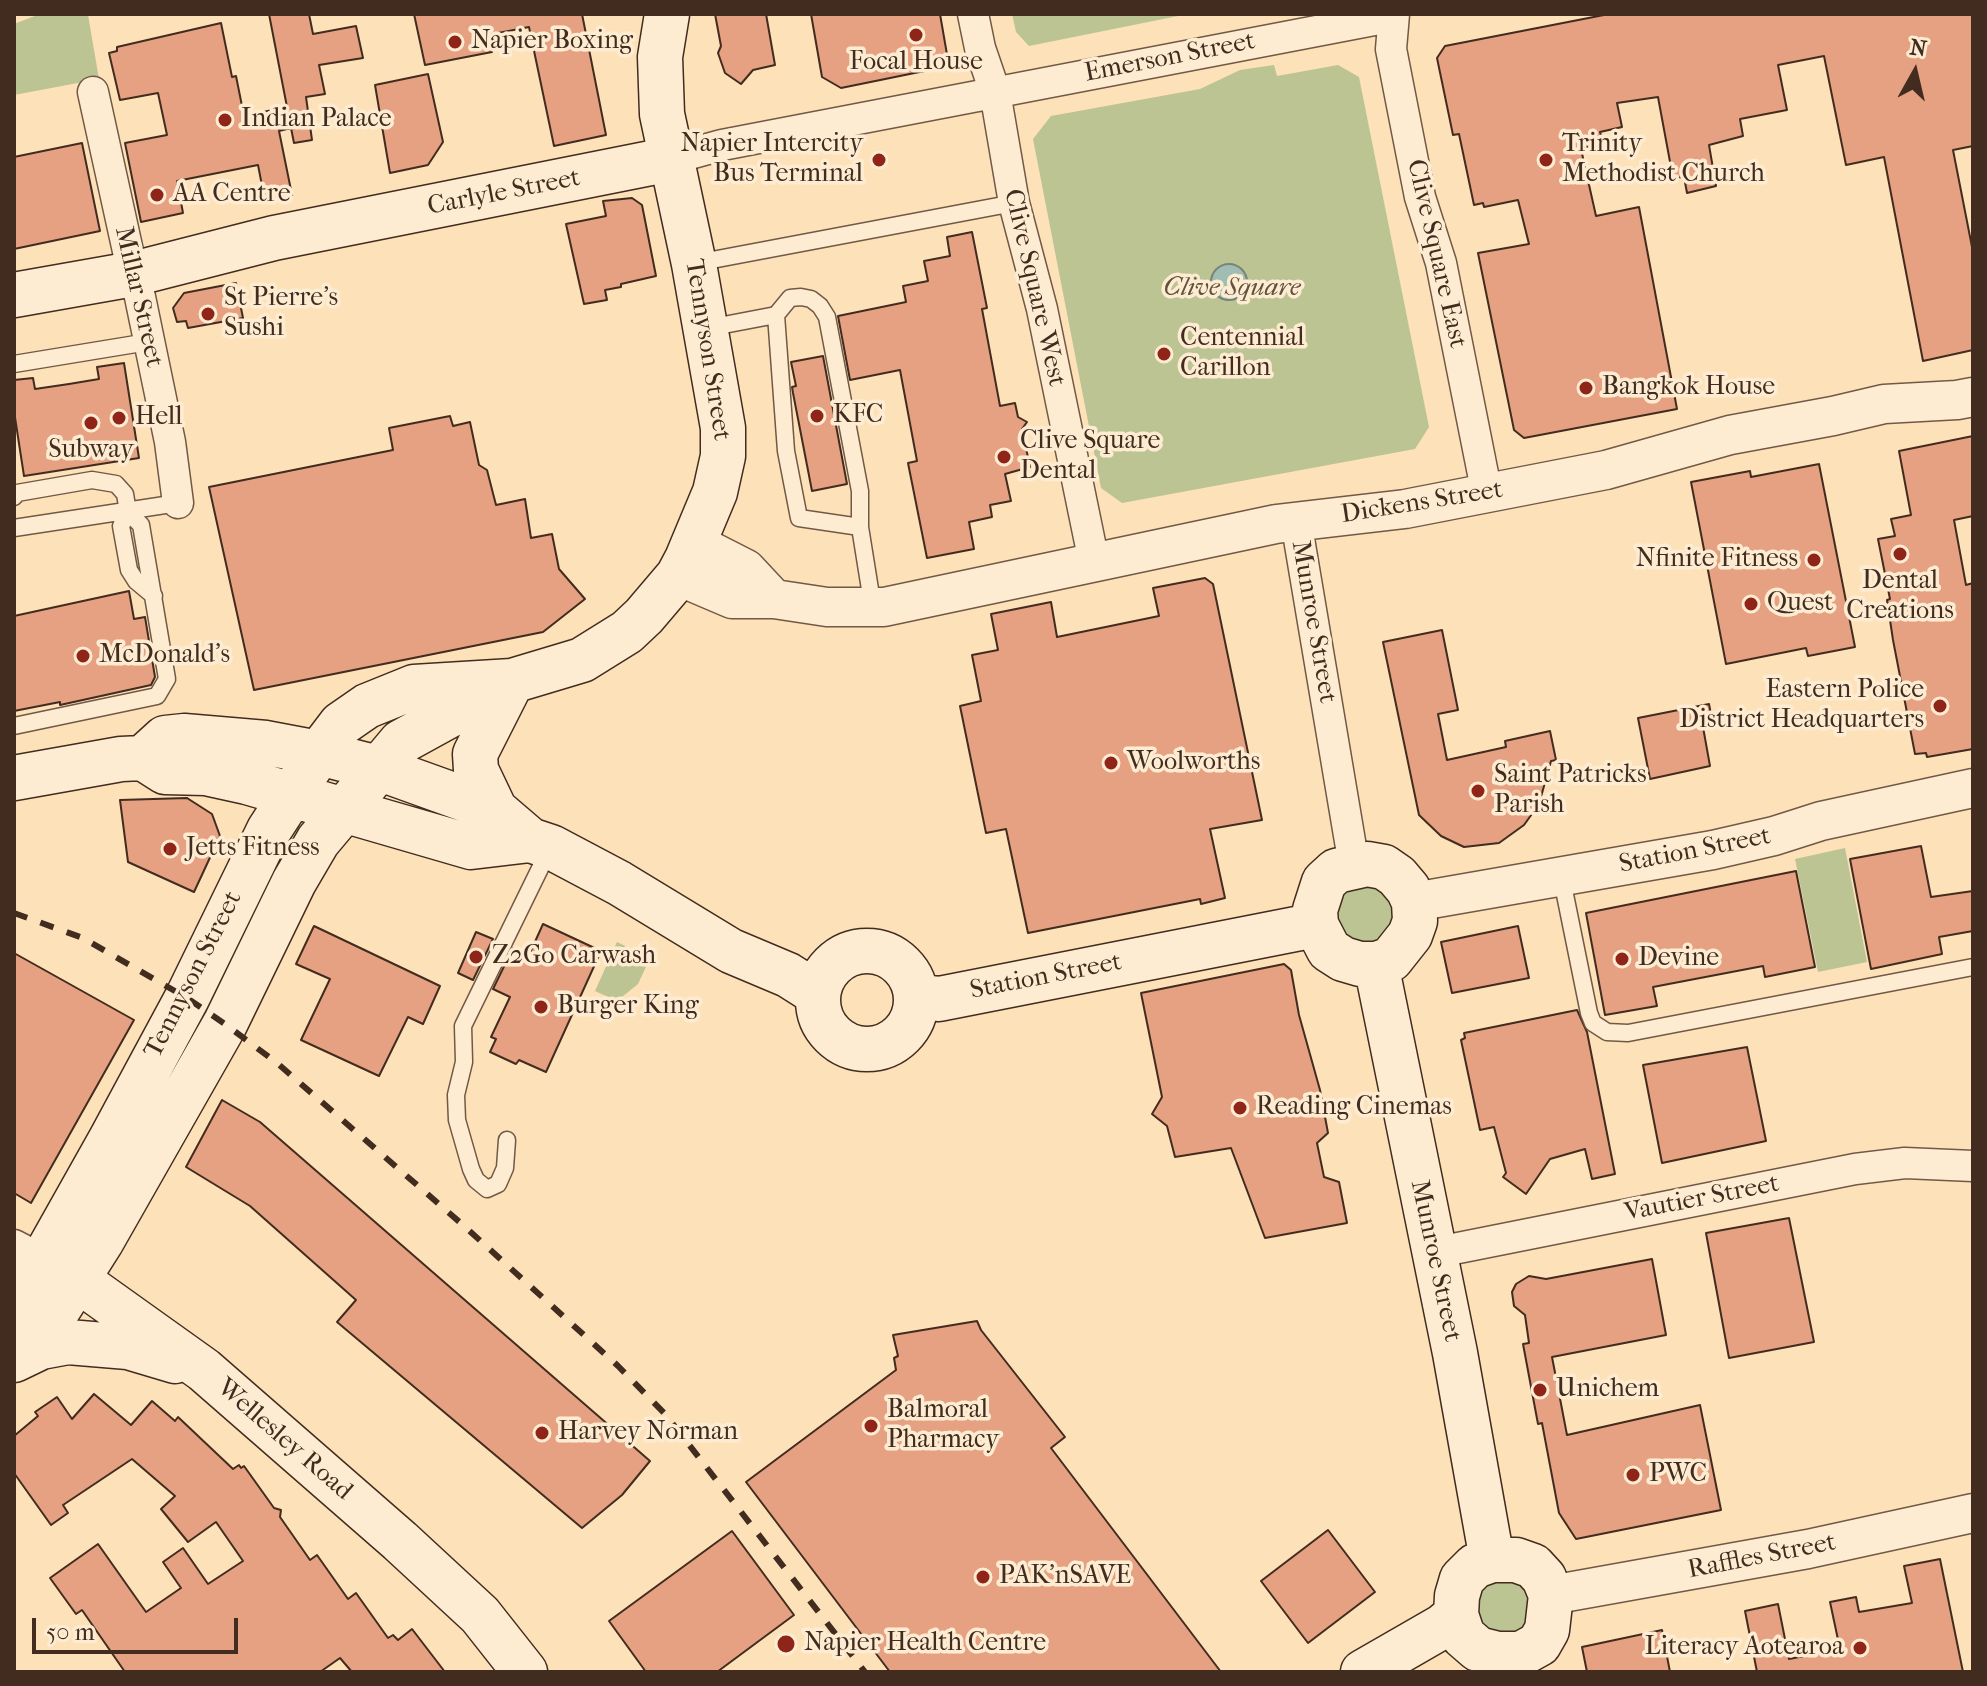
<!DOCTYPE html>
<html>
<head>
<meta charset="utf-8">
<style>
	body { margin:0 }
	#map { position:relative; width:1987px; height:1686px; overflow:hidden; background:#fde1b9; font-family:"IM FELL French Canon",serif }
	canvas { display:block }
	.frame { position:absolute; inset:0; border:16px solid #422c1f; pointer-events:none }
	.north { position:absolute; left:1875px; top:32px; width:80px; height:80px; -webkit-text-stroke:6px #feecd2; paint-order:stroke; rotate:8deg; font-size:22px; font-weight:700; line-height:32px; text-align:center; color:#422c1f }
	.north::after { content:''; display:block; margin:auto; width:28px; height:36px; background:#422c1f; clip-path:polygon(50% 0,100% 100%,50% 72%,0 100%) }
	.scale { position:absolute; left:32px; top:1618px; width:206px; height:36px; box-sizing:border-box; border:4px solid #422c1f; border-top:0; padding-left:10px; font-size:24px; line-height:28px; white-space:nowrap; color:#422c1f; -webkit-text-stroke:6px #feecd2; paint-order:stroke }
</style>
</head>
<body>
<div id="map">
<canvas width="1987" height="1686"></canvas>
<div class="frame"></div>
<div class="north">N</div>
<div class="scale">50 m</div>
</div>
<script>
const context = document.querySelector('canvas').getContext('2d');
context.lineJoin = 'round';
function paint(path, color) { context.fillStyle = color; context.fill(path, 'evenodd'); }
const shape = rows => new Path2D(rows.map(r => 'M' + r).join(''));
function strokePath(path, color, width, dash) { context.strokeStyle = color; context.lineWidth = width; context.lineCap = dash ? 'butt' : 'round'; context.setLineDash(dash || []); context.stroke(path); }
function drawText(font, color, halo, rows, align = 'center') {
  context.font = font + ' "IM FELL French Canon",serif'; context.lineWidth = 7; context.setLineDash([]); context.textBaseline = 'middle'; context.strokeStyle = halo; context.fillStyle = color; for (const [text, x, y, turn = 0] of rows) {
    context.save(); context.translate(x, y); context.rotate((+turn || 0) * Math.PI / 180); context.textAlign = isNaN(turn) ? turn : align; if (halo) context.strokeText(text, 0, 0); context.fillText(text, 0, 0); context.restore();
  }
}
paint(shape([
	[40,14,88,15,99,79,14,95,14,24],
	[1012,14,1188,14,1029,46,1016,32],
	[1274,65,1277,76,1338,65,1359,77,1429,427,1415,449,1122,503,1101,488,1033,139,1051,116,1200,89,1240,70],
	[1845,848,1867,962,1818,972,1795,859],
	'1336 914a28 28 0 1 1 56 0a28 28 0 1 1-56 0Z',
	[617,942,650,958,638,984,617,1001,595,991],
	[1512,1577,1530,1591,1527,1623,1519,1631,1508,1634,1496,1633,1486,1628,1479,1619,1476,1597,1490,1579]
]), '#bbc492');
const water = shape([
	'1211 282a18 18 0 1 1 36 0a18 18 0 1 1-36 0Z'
]);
paint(water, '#9fbdb2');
strokePath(water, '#7a8377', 2);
const building = shape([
	[269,14,309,14,313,34,356,26,363,58,319,65,325,94,306,97,312,140,294,143,291,128,279,131,292,195,265,201,258,165,177,181,183,213,141,222,125,143,167,135,158,93,120,100,109,53,117,51,117,47,221,23,232,77,236,76,244,116,287,107,269,14],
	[414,14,582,14,606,135,554,146,529,27,488,35,492,52,425,65,414,14],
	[715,14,766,14,775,65,753,70,741,84,725,73,718,53,721,46,715,14],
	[811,14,940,14,949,66,841,88,822,77,811,14],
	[1609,14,1973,14,1973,146,1953,150,1973,252,1973,350,1923,361,1884,157,1846,165,1824,56,1778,65,1787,110,1740,119,1743,136,1709,145,1716,186,1687,193,1684,177,1673,178,1658,97,1617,103,1622,127,1600,132,1603,143,1581,149,1596,216,1639,207,1677,409,1524,438,1514,430,1478,253,1529,244,1518,200,1484,207,1483,203,1474,205,1459,134,1453,135,1437,58,1445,46,1609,14],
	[428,74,443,142,428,165,390,173,375,85,428,74],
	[82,143,100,231,14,249,14,157,82,143],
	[632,198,642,205,656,276,621,284,621,287,605,290,607,300,584,304,566,224,606,216,603,201,632,198],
	[972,232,987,308,982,309,1000,406,1015,403,1018,417,1027,422,1022,429,1030,467,1005,474,1011,501,990,505,992,517,969,522,974,549,927,558,908,463,917,461,900,370,850,380,838,316,906,302,903,286,928,281,924,261,950,256,947,237,972,232],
	[236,283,243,318,188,328,186,321,177,322,173,308,184,293,236,283],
	[823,356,847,484,812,491,793,393,792,387,796,386,791,362,823,356],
	[124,363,139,458,24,476,14,411,14,380,33,378,35,389,69,384,99,379,97,367,124,363],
	[450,416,453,426,470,422,479,465,487,470,496,505,525,499,531,538,552,534,559,569,585,599,543,632,254,690,209,487,393,450,389,428,450,416],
	[1973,436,1973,516,1954,520,1966,585,1973,583,1973,749,1927,757,1926,753,1915,754,1893,640,1887,600,1890,599,1878,539,1895,536,1891,519,1911,515,1899,451,1973,436],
	[1819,464,1855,647,1808,656,1806,648,1726,664,1691,482,1750,471,1751,477,1819,464],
	[1205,578,1213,584,1262,820,1210,829,1225,898,1201,904,1200,899,1028,933,1006,829,986,833,960,706,981,701,972,655,998,650,991,614,1051,602,1057,637,1159,616,1153,588,1205,578],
	[129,591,134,619,145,617,155,677,151,685,60,705,60,702,14,711,14,616,129,591],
	[1442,630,1458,710,1438,714,1447,760,1506,747,1505,741,1550,731,1556,760,1551,761,1539,804,1524,825,1499,843,1464,847,1441,836,1419,815,1383,642,1442,630],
	[1709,704,1713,725,1703,727,1710,766,1650,779,1638,718,1709,704],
	[187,798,212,814,220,836,194,892,128,862,120,800,187,798],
	[1921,846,1931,897,1973,891,1973,931,1939,937,1942,954,1871,969,1850,859,1921,846],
	[1796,871,1815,967,1765,977,1763,966,1653,987,1657,1006,1605,1015,1586,913,1796,871],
	[543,924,601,951,546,1072,519,1060,516,1064,490,1052,496,1039,491,1037,510,997,493,989,513,948,529,955,543,924],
	[314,926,440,986,423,1024,408,1017,379,1076,301,1040,330,979,296,964,314,926],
	[1518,926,1529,978,1452,993,1441,942,1518,926],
	[476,932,493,939,473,980,458,973,476,932],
	[14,953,134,1020,31,1203,14,1193,14,953],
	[1284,964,1291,970,1299,1015,1320,1090,1328,1133,1317,1143,1324,1177,1339,1182,1347,1223,1265,1238,1231,1148,1175,1157,1167,1126,1152,1114,1162,1097,1141,993,1284,964],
	[1577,1010,1587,1032,1615,1174,1592,1179,1585,1149,1550,1159,1526,1194,1503,1177,1506,1173,1494,1127,1480,1130,1461,1040,1465,1038,1464,1033,1577,1010],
	[1747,1047,1766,1141,1662,1163,1643,1065,1747,1047],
	[222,1100,260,1122,650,1461,622,1495,582,1528,337,1322,356,1300,250,1206,186,1167,222,1100],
	[1789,1218,1814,1342,1729,1358,1706,1233,1789,1218],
	[1652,1259,1666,1335,1552,1357,1567,1435,1700,1405,1721,1510,1576,1539,1559,1513,1542,1423,1538,1424,1523,1344,1529,1343,1525,1315,1514,1306,1512,1292,1516,1284,1529,1276,1546,1279,1652,1259],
	[977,1321,981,1330,1065,1437,1051,1448,1221,1672,890,1672,746,1482,896,1370,894,1358,898,1356,893,1335,977,1321],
	[94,1394,131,1425,152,1401,175,1421,178,1417,233,1469,239,1465,241,1468,244,1466,274,1508,281,1510,280,1517,310,1560,317,1555,348,1599,356,1593,388,1638,393,1635,398,1640,412,1629,445,1672,352,1672,340,1658,320,1672,125,1672,82,1610,76,1614,50,1578,98,1544,146,1612,181,1588,163,1562,183,1548,208,1584,243,1561,216,1522,188,1542,161,1509,175,1496,132,1459,63,1505,68,1513,51,1525,14,1473,14,1436,38,1416,35,1412,57,1397,72,1419,94,1394],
	[1328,1530,1375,1592,1308,1643,1261,1581,1328,1530],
	[732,1531,794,1615,717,1672,646,1672,609,1621,732,1531],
	[1940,1559,1963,1672,1757,1672,1745,1611,1778,1604,1789,1659,1840,1649,1830,1602,1856,1597,1859,1612,1912,1603,1904,1566,1940,1559],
	[1662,1630,1670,1672,1587,1672,1582,1647,1662,1630]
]);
paint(building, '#e5a181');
strokePath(building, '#422c1f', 2);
const service = shape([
	[696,263,1014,203],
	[776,315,790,298,801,297,811,299,820,306,827,317,860,491,860,527],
	[708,328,776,315,786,451,799,518,860,527,873,608],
	[14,364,148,342],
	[14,497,17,493,92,480,116,484,125,494,128,512,141,525,167,679,157,696,14,726],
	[128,512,121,526,129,570,136,581,154,596],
	[14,528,178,503],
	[1561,875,1589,1013,1593,1023,1607,1032,1628,1033,1973,967],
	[507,1140,505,1168,498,1184,487,1189,476,1180,471,1169,457,1120,456,1095,464,1062,463,1026,549,850]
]);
const minor = shape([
	[973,14,980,48,995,92,1014,203,1042,309,1094,562],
	[1394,14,1391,49,1420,197,1441,263,1487,494],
	[93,92,133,274,140,297,170,442,178,503],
	[671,159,722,145,1374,20,1391,14],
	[1296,521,1354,865],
	[14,1245,43,1260],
	[1433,1253,1855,1169,1905,1163,1973,1166]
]);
const tertiary = shape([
	[695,543,746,569,774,599],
	[678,576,732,599,774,599,827,607,884,607,1276,524,1405,509,1606,470,1730,435,1833,416,1884,404,1957,400,1973,397],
	[1414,902,1713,850,1774,836,1821,821,1973,788],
	[1551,1595,1808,1549,1973,1513]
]);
const secondary = shape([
	[14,295,133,274,274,238,671,159],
	[143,758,165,738,184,736,266,743,319,753,378,768,495,810,530,840],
	[14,778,121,759,143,758,165,772,206,773,247,782,471,847,530,840,551,847,619,883,731,951,788,975,818,994],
	[495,810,476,770,475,754,512,681],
	[1367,864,1384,867,1397,876,1408,889,1414,902,1415,921,1410,935,1391,959,1376,964,1360,964,1343,959,1329,950,1316,925,1315,910,1324,882,1336,871,1367,864],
	'818 1000a49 49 0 1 1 98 0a49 49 0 1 1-98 0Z',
	[1376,964,1455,1353,1492,1560],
	[916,996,939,999,1316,925],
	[78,1280,204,1370,400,1541,480,1615,525,1672],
	[14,1300,43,1260,111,1139,187,998,269,830,319,753,341,724,367,706,414,687,512,681,582,660,627,632,644,616,678,576,687,559,715,492,723,456,723,428,694,264,662,114,660,57,667,14],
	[14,1352,54,1316,101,1242,225,1024,294,882,318,841,401,742,503,686],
	[14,1360,41,1347,68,1342,128,1347,175,1361],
	[1492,1560,1516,1560,1533,1566,1544,1578,1551,1595,1547,1630,1539,1644,1521,1654,1498,1654,1478,1649,1463,1636,1456,1615,1457,1596,1462,1579,1475,1566,1492,1560],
	[1363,1672,1443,1626,1456,1615]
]);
strokePath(service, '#715946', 19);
strokePath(minor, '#715946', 33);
strokePath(tertiary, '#715946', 41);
strokePath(secondary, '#422c1f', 47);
strokePath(service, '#feecd2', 16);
strokePath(minor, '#feecd2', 30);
strokePath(tertiary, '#feecd2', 38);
strokePath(secondary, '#feecd2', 44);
strokePath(shape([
	[14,913,83,938,187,998,225,1024,277,1063,463,1225,618,1366,666,1415,865,1672]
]), '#422c1f', 6, [14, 14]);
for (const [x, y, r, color] of [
	[916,35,8,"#8f2418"],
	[455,42,8,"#8f2418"],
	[225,120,8,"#8f2418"],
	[879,160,8,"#8f2418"],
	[1546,160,8,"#8f2418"],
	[157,195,8,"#8f2418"],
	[208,314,8,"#8f2418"],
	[1164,354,8,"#8f2418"],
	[1586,388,8,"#8f2418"],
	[817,416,8,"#8f2418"],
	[119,418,8,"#8f2418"],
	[91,423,8,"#8f2418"],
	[1004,457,8,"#8f2418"],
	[1900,554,8,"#8f2418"],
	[1814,560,8,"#8f2418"],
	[1751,604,8,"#8f2418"],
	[83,656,8,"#8f2418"],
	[1940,706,8,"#8f2418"],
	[1111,763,8,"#8f2418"],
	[1478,791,8,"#8f2418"],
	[170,849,8,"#8f2418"],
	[476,957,8,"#8f2418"],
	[1622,959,8,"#8f2418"],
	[541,1007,8,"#8f2418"],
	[1240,1108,8,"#8f2418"],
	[1540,1390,8,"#8f2418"],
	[871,1426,8,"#8f2418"],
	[542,1433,8,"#8f2418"],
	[1633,1475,8,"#8f2418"],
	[983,1577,8,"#8f2418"],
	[786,1644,10,"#8f2418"],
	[1860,1648,8,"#8f2418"]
]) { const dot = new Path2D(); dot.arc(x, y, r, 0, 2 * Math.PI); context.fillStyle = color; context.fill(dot); strokePath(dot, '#feecd2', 3); }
drawText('26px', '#422c1f', '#feecd2', [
	["Napier Boxing",471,42],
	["Focal House",916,63,"center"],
	["Indian Palace",241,120],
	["Napier Intercity",863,145,"right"],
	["Bus Terminal",863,175,"right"],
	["Trinity",1562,145],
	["Methodist Church",1562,175],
	["AA Centre",173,195],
	["St Pierre's",224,299],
	["Sushi",224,329],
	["Centennial",1180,339],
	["Carillon",1180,369],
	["Bangkok House",1602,388],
	["KFC",833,416],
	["Hell",135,418],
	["Clive Square",1020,442],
	["Dental",1020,472],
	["Subway",91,451,"center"],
	["Nfinite Fitness",1798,560,"right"],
	["Dental",1900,582,"center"],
	["Creations",1900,612,"center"],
	["Quest",1767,604],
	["McDonald's",99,656],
	["Eastern Police",1924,691,"right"],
	["District Headquarters",1924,721,"right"],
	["Woolworths",1127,763],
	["Saint Patricks",1494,776],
	["Parish",1494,806],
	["Jetts Fitness",186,849],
	["Z2Go Carwash",492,957],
	["Devine",1638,959],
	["Burger King",557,1007],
	["Reading Cinemas",1256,1108],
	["Unichem",1556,1390],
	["Balmoral",887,1411],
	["Pharmacy",887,1441],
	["Harvey Norman",558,1433],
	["PWC",1649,1475],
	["PAK'nSAVE",999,1577],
	["Napier Health Centre",804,1644],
	["Literacy Aotearoa",1844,1648,"right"]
], 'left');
drawText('26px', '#422c1f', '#feecd2', [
	["Emerson Street",1170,58,-11],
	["Carlyle Street",504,193,-11],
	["Clive Square East",1436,254,77],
	["Clive Square West",1034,288,77],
	["Millar Street",138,297,77],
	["Tennyson Street",707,350,81],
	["Dickens Street",1422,503,-9],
	["Munroe Street",1313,622,80],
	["Station Street",1695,851,-11],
	["Tennyson Street",194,975,-63],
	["Station Street",1046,977,-11],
	["Vautier Street",1702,1199,-11],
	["Munroe Street",1435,1261,78],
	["Wellesley Road",284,1440,41],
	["Raffles Street",1762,1557,-11]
]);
drawText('italic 26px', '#60523c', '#feecd2', [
	["Clive Square",1232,289]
]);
</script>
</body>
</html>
